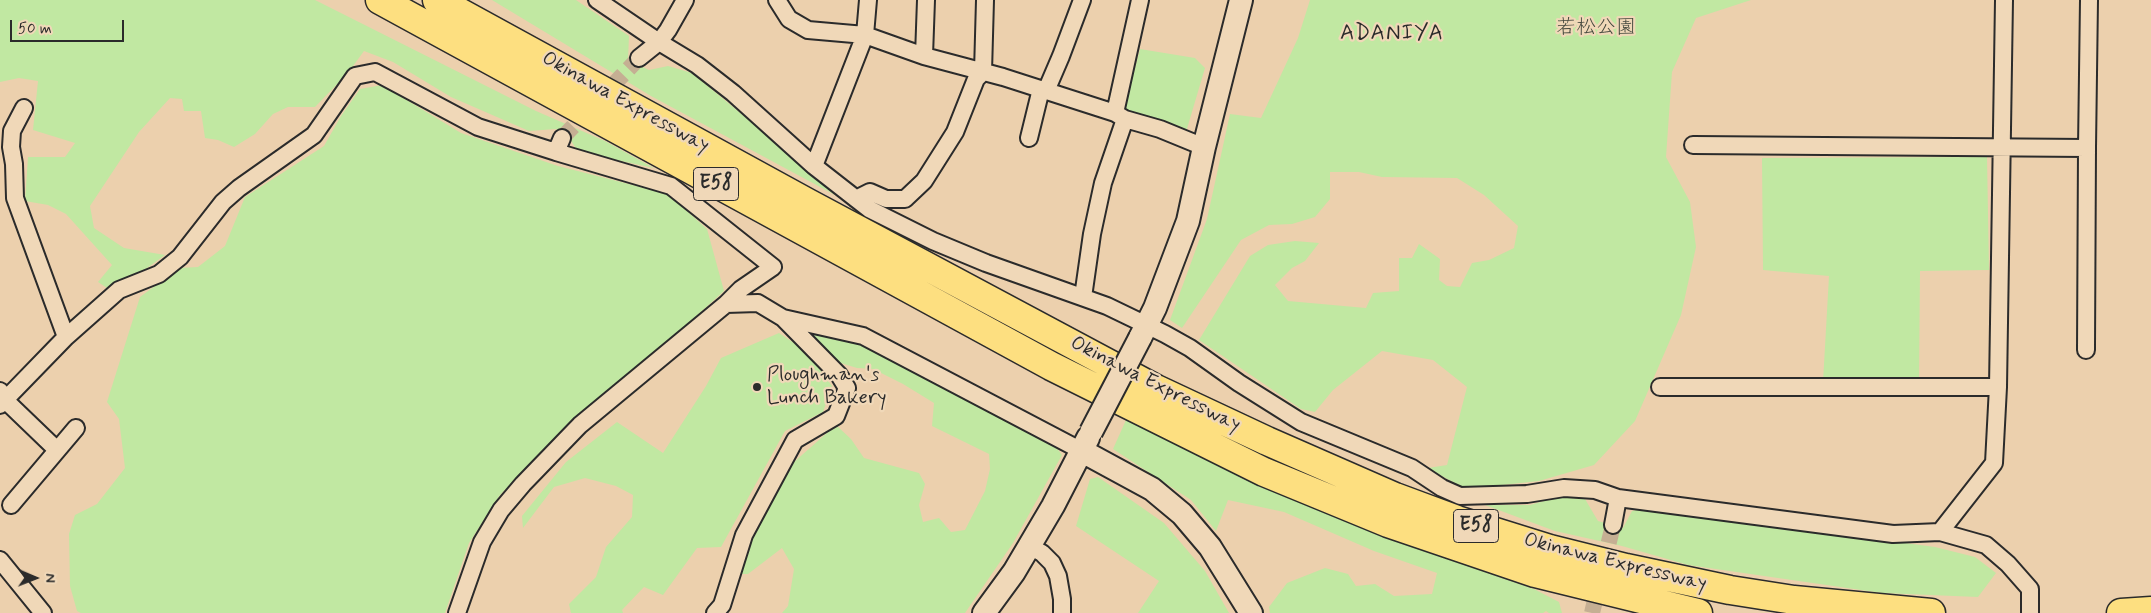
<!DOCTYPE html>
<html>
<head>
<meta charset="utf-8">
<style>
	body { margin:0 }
	#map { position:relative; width:2151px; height:613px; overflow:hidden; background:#ecd0ad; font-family:Mynerve,sans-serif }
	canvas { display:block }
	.north { position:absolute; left:10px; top:553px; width:50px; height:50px; -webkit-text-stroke:4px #f0d8b8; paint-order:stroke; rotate:91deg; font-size:14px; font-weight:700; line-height:20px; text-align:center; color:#2b2b2b }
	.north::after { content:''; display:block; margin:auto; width:18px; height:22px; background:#2b2b2b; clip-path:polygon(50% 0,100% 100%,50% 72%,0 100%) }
	.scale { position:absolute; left:10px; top:20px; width:114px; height:22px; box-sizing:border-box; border:2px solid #2b2b2b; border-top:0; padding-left:6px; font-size:15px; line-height:18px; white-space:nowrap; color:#2b2b2b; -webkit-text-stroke:4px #f0d8b8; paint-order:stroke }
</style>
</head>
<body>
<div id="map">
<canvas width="2151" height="613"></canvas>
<div class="north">N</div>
<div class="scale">50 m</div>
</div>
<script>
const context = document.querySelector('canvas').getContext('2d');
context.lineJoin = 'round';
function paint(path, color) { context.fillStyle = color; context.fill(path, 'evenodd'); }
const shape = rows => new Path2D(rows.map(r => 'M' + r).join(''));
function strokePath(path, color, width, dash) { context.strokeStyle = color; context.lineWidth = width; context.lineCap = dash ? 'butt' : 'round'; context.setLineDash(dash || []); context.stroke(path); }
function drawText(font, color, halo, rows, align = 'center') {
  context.font = font + ' Mynerve,"Klee One",sans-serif'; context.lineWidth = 4.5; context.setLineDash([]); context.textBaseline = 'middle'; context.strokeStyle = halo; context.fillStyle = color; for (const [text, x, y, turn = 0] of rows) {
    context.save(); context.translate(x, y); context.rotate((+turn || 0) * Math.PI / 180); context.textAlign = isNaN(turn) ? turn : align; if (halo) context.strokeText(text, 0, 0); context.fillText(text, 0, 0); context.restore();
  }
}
paint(shape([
	[0,0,315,0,536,111,605,141,654,168,578,152,570,139,556,129,529,131,451,97,393,62,364,51,348,73,315,107,288,107,273,114,255,134,234,147,218,140,205,138,201,111,184,111,182,99,170,98,139,132,90,206,94,228,124,248,165,255,143,271,107,288,98,282,112,265,66,214,48,205,25,201,28,157,65,157,75,143,33,130,38,81,19,78,0,82],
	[492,0,576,0,629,36,628,60,649,70,668,66,692,73,848,202,651,96],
	[1310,0,1751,0,1696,18,1672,72,1666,157,1690,202,1696,247,1681,315,1635,421,1594,465,1539,481,1465,489,1428,468,1447,465,1467,387,1433,360,1382,351,1333,390,1315,412,1301,409,1199,340,1250,256,1268,245,1295,241,1319,243,1305,261,1292,268,1275,285,1288,301,1366,308,1373,293,1399,291,1399,258,1412,258,1419,244,1440,259,1439,280,1447,286,1460,287,1472,263,1489,260,1514,248,1518,226,1484,195,1457,178,1382,177,1359,172,1330,172,1330,199,1315,217,1292,224,1269,225,1241,240,1182,328,1170,320,1207,219,1230,114,1261,118,1298,38],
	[1140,49,1195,58,1205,68,1186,132,1124,110],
	[382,85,461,133,558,166,668,194,707,229,724,291,672,338,572,421,500,495,469,543,445,613,81,613,77,611,70,586,69,534,75,515,97,504,125,468,119,419,107,402,140,297,179,268,198,267,225,246,245,197,324,146,341,116,360,89],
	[1987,157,1989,270,1920,271,1919,381,1823,382,1829,276,1763,270,1762,158],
	[815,330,861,341,1053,443,1062,455,1013,543,965,613,782,613,788,606,794,569,782,548,748,574,740,574,749,539,794,462,836,425,851,439,864,458,919,473,925,484,919,505,923,522,939,518,951,532,965,530,985,491,990,469,989,454,932,426,934,403,903,384,873,369,857,368,831,360,809,337],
	[779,333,806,351,832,386,823,412,785,431,721,547,697,548,663,595,644,587,622,610,623,613,571,613,569,604,596,577,606,547,632,517,633,495,616,486,585,478,554,487,523,528,522,516,566,462,617,422,663,453,706,386,721,358],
	[1126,420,1313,508,1388,538,1534,589,1559,602,1562,613,1549,613,1546,611,1543,613,1270,613,1269,607,1287,583,1325,568,1348,574,1356,586,1375,584,1394,596,1432,594,1437,573,1374,551,1284,512,1228,500,1216,531,1191,500,1113,449],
	[1098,477,1164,523,1205,571,1229,613,1138,613,1159,581,1076,526,1090,479],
	[1558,497,1585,499,1598,521,1623,528,1632,511,1645,508,1935,547,1975,557,1996,573,1978,597,1882,593,1688,565,1622,546,1555,531,1485,505,1530,505]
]), '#c1e8a2');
strokePath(shape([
	[562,138,639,58],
	[1592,613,1613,525]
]), '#c5af93', 16, [16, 8]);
const street = shape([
	[597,0,659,42,697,65,733,93,814,166,869,209,933,241,986,263,1107,306,1165,334,1190,348,1239,383,1301,422,1412,468,1442,488,1460,496,1527,494,1564,488,1595,490,1618,498,1893,534,1940,532,1986,545,2008,564,2030,589,2030,613],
	[777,0,789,19,808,30,865,35,924,56,1003,77,1115,113,1125,119,1103,183,1092,234,1083,297],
	[924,56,926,0],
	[639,58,659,42,668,30,685,0],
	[1046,91,1061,56,1082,0],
	[24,108,12,131,11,147,14,164,15,198,66,337],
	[1115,113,1140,0],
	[1125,119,1160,129,1204,147],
	[1029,138,1041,89],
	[1693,145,2087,148,2086,350],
	[2087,148,2089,0],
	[814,166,865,35,868,0],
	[856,199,870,192,886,199,905,199,924,181,955,132,976,79,983,72,985,0],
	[783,318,863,336,1082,451],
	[1660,387,1998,387],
	[0,391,5,400,57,450],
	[0,405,66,337,119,290,159,274,180,257,223,202,239,188,314,135,355,76,375,72,478,127,556,152],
	[11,505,76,428],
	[1613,525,1618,498],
	[1940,532,1994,463,1998,387,2004,0],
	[1029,546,1042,553,1052,563,1058,576,1062,599,1062,613],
	[0,560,43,613],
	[457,613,482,542,501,510,523,484,580,425,726,304,741,289,773,267,671,186,556,152,562,138],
	[715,613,722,605,744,535,795,440,836,416,847,388,839,375,783,318,758,303,726,304]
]);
const secondary = shape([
	[1140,338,1155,308,1188,221,1204,147,1241,0],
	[1082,451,1152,489,1182,514,1210,547,1251,613],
	[984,613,1014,572,1053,506,1088,438]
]);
const highway = shape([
	[380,0,1051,366,1264,472,1388,523,1535,573,1698,613],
	[437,0,808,203,1156,389,1267,441,1395,497,1457,520,1550,549,1626,568,1730,590,1794,600,1931,613],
	[2121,613,2151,611]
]);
strokePath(street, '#2b2b2b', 20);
strokePath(secondary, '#2b2b2b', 26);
strokePath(highway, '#2b2b2b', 31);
strokePath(street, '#f0d8b8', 16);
strokePath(secondary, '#f0d8b8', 22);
strokePath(highway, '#fddf80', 28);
const secondaryBridge = shape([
	[1091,432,1140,338]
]);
strokePath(secondaryBridge, '#2b2b2b', 26, []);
strokePath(secondaryBridge, '#f0d8b8', 22);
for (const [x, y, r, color] of [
	[757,387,5,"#2b2b2b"]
]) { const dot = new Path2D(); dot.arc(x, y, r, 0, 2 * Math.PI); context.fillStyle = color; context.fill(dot); strokePath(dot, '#f0d8b8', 2); }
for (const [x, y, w] of [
	[716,184,45],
	[1476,526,45]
]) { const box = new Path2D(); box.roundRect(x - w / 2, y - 16.5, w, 33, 4); context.fillStyle = '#f0d8b8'; context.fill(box); strokePath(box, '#2b2b2b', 1); }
drawText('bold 19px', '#2b2b2b', null, [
	["E58",716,184],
	["E58",1476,526]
]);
drawText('20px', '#42473d', '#f0d8b8', [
	["若松公園",1596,29]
]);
drawText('20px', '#2b2b2b', '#f0d8b8', [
	["Okinawa Expressway",625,103,29],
	["Okinawa Expressway",1155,385,27],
	["Okinawa Expressway",1615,563,14]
]);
drawText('20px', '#2b2b2b', '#f0d8b8', [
	["Ploughman's",767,376],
	["Lunch Bakery",767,399]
], 'left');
context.letterSpacing = '1px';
drawText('22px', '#2b2b2b', '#f0d8b8', [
	["ADANIYA",1392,34]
]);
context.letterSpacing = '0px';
</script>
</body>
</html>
